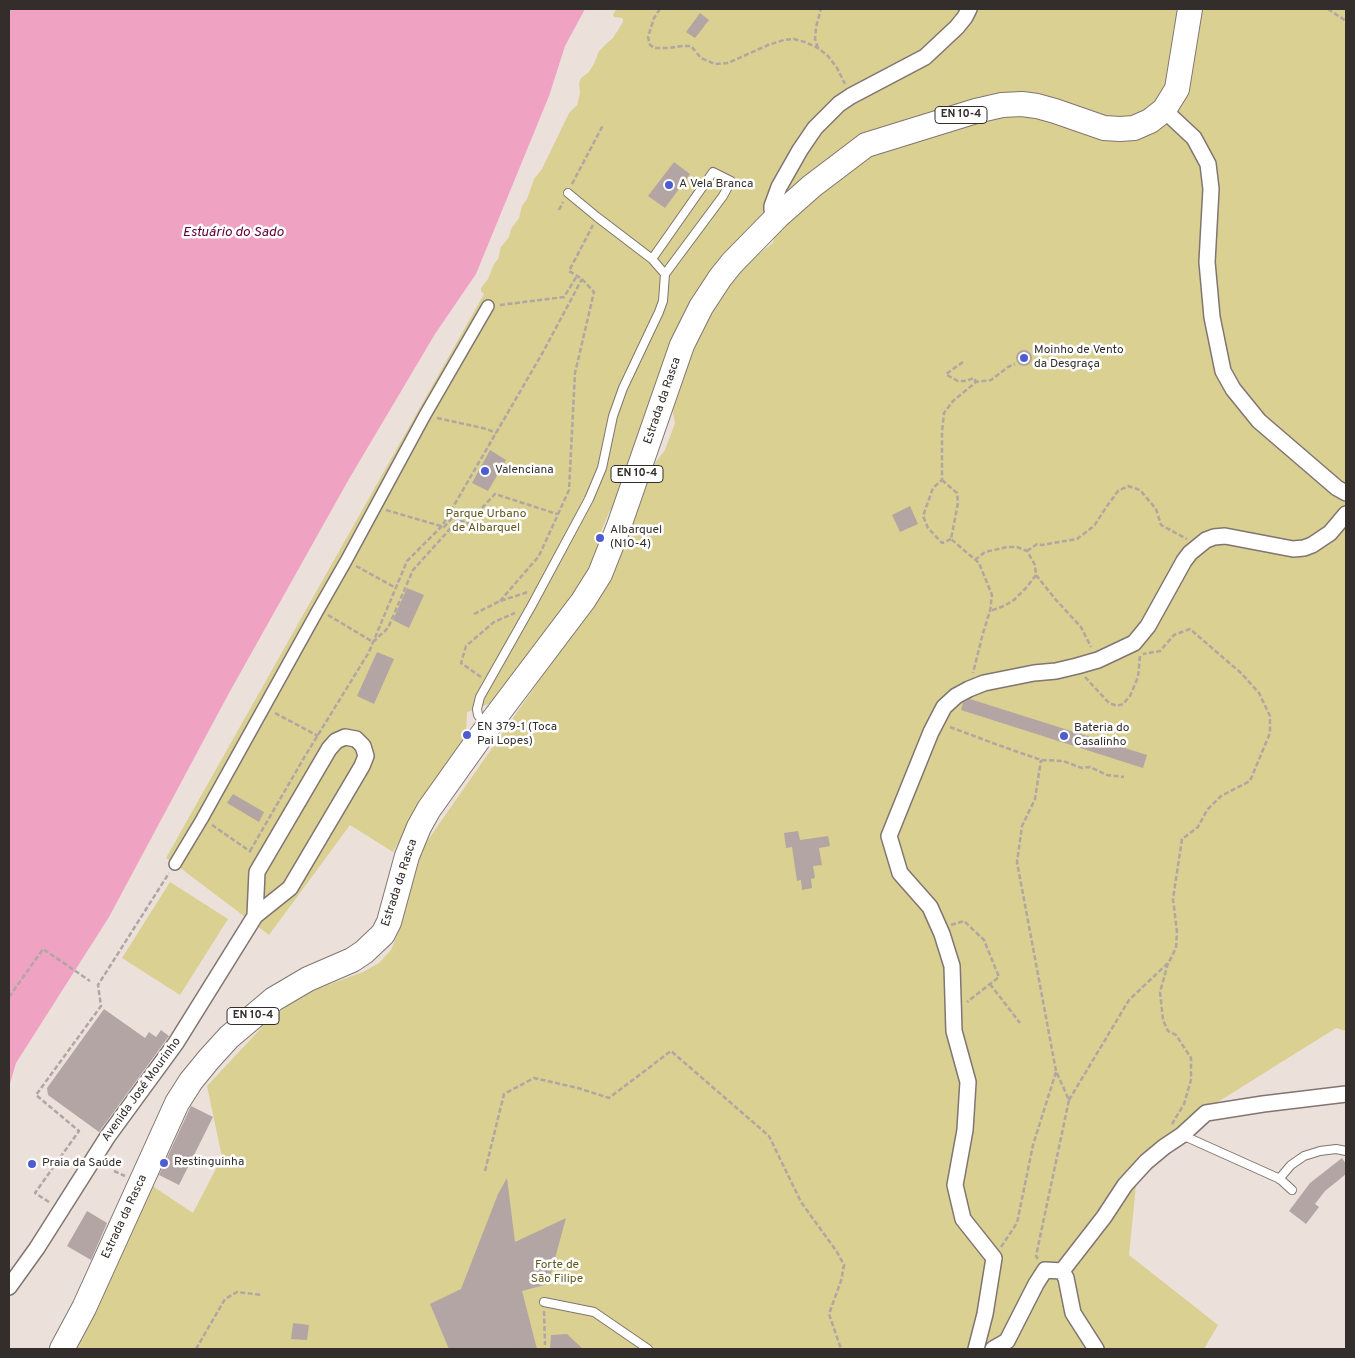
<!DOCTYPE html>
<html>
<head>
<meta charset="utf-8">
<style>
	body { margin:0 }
	#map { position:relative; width:1355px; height:1358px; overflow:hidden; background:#ece0da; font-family:Overpass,sans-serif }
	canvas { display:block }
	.frame { position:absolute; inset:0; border:10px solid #332e2c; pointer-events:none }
</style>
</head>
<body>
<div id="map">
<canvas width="1355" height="1358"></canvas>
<div class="frame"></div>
</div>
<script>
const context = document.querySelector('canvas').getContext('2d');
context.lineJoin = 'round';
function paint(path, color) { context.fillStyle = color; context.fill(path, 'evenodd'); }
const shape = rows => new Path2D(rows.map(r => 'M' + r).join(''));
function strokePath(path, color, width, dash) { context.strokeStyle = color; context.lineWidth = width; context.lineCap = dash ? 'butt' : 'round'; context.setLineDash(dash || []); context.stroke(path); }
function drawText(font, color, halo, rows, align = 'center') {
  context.font = font + ' Overpass,sans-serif'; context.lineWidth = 5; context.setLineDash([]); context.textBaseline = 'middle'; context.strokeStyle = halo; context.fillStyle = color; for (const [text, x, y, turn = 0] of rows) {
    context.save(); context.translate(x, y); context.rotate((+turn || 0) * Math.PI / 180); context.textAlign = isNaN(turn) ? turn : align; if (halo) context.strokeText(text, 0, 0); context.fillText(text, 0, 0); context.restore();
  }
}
paint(shape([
	[616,9,1346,9,1346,1031,1336,1028,1189,1120,1139,1156,1129,1255,1218,1325,1204,1349,73,1349,148,1183,193,1213,222,1157,207,1086,264,1025,287,1006,312,991,363,972,379,963,391,950,400,928,423,847,592,605,644,478,649,479,652,467,665,450,675,423,671,404,708,308,737,270,773,243,784,194,771,189,760,222,703,287,623,492,609,512,599,537,600,553,594,565,494,702,467,712,466,737,427,792,393,852,350,825,269,935,175,864,166,858,484,294,481,291,481,288,488,279,494,264,498,259,501,247,509,237,511,229,519,218,522,206,527,199,534,179,542,169,569,113,577,105,580,93,579,83,581,78,589,72,594,64,599,51,606,44,613,38,623,22,623,19,622,18,614,17,613,15],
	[170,882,228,919,180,995,122,958]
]), '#dad092');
paint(shape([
	[9,9,585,9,565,46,549,96,476,274,435,334,349,479,229,693,109,917,16,1063,9,1087]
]), '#efa2c1');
paint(shape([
	[700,13,709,20,695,38,686,32],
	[674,162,690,174,665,208,648,196],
	'1016 358a8 8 0 1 1 16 0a8 8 0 1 1-16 0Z',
	[490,450,506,460,488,491,472,483],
	[910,506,918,524,900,532,892,515],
	[407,588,424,595,409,628,393,620],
	[377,652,394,659,374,704,357,696],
	[970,699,1147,755,1143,768,961,710,963,703],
	[233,794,264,812,259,822,227,803],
	[798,831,800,840,828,836,830,846,819,848,822,865,813,866,815,878,811,879,812,888,802,890,801,880,797,881,792,847,786,848,784,833],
	[104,1009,145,1038,149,1032,156,1037,161,1030,169,1036,99,1132,48,1095,47,1088],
	[191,1106,213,1117,179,1185,159,1175],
	[1342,1158,1346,1164,1346,1174,1325,1191,1315,1204,1319,1207,1306,1224,1289,1211,1310,1183],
	[507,1178,515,1242,566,1218,548,1284,522,1291,537,1349,449,1349,430,1304,461,1289,498,1194],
	[87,1211,107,1223,91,1260,67,1246],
	[293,1323,309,1325,307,1340,291,1339],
	[567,1334,583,1349,550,1349,551,1335]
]), '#b3a5a4');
const service = shape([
	[652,259,713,172,731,181,723,196,665,274],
	[485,725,478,715,477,709,480,697,532,605,589,499,602,468,613,416,623,388,659,312,663,301,665,274,652,259,597,217,568,193],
	[1182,1135,1280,1179,1292,1190],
	[1279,1179,1291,1165,1304,1156,1320,1151,1336,1149,1346,1151],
	[544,1302,594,1312,648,1349]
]);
const pedestrian = shape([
	[175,864,202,819,318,610,346,561,425,415,488,306]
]);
const minor = shape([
	[1164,110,1194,138,1208,164,1211,189,1207,262,1212,317,1223,371,1233,389,1259,421,1337,488,1346,493],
	[778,216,772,210,772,206,779,187,800,150,815,128,839,104,851,96,925,57,957,27,965,17,969,9],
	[1062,1271,1066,1278,1073,1313,1096,1349],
	[9,1287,37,1248,108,1136,176,1043,255,916,290,888,362,766,366,756,363,746,356,739,345,737,336,741,329,749,257,872,255,916],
	[976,1349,985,1314,994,1258,963,1219,955,1185,965,1130,968,1082,954,1031,952,966,942,934,930,907,900,873,889,836,931,732,944,707,956,696,969,689,984,683,1034,673,1056,671,1077,666,1098,660,1134,643,1148,626,1184,561,1190,553,1206,540,1214,537,1225,536,1293,549,1304,548,1312,545,1330,533,1346,514],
	[993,1349,1007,1341,1036,1284,1045,1270,1062,1271,1104,1217,1125,1185,1146,1162,1164,1147,1182,1135,1206,1113,1263,1104,1346,1094]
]);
const primary = shape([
	[62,1349,84,1308,177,1103,191,1081,209,1059,229,1037,274,999,308,979,352,960,364,952,383,934,389,922,407,856,419,827,429,809,481,736,583,601,600,574,619,526,682,345,701,307,720,278,732,263,778,216,812,186,866,145,976,111,1002,105,1022,104,1037,106,1055,111,1104,128,1120,129,1134,128,1150,121,1164,110,1177,89,1190,9]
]);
strokePath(service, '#807570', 10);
strokePath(pedestrian, '#807570', 14);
strokePath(minor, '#807570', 18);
strokePath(primary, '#807570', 26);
strokePath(shape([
	[660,9,654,18,648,37,650,45,655,48,669,48,682,46,691,46,701,58,715,64,728,63,768,45,784,40,794,39,805,42,818,48,828,56,837,68,845,84],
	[1328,9,1346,21],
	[818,48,815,39,816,27,821,9],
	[572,184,603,125],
	[559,210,563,202],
	[500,305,564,297,577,276],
	[963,362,946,374,952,378,958,381,966,381,974,378,976,382],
	[437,418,487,429,496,433],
	[942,480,957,493,958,503,951,539,979,563,992,595,990,611,983,633,973,673],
	[386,510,444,527,454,516,467,524,495,494,557,514],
	[951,539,942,543,928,528,923,516,933,488,942,480,942,432,944,413,953,401,976,382,991,380,1008,367,1015,364],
	[1027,551,1037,544,1042,545,1077,539,1094,526,1107,506,1118,491,1128,486,1140,490,1156,509,1161,525,1187,539],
	[975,560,985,552,1007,547,1017,547,1027,551,1035,565,1036,575,1026,588,1014,600,1004,606,990,611],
	[356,566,396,588],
	[1036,575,1056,600,1081,627,1091,647],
	[500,601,539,556,569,490,575,373,594,292,582,279,569,271,593,225],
	[474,614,500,601,528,592],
	[328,615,373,642,388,628,413,570,459,519],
	[481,677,461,663,466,646,494,622,515,613],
	[1085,677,1109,703,1117,706,1123,704,1130,696,1138,677,1140,656],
	[275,713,318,736],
	[950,727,998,745,1041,760,1063,761,1082,768,1090,767,1107,775,1124,777],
	[212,825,251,852],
	[250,851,305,756,369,652,407,561,442,526,543,352,582,279],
	[951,925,964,921,984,940,999,977,967,1002],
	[1168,963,1160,992,1163,1020,1168,1031,1176,1035,1191,1058,1191,1080,1184,1104,1172,1124],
	[990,984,1020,1023],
	[9,997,43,949,90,981],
	[1069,1100,1129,1000,1169,962,1176,948,1177,932,1173,899,1182,839,1198,827,1207,810,1221,796,1250,781,1270,733,1270,716,1259,693,1241,673,1190,629,1174,635,1160,651,1143,654],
	[114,1171,125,1176],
	[485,1171,504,1094,534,1078,578,1088,609,1098,671,1051,769,1136,801,1202,837,1252,844,1265,841,1281,829,1314,841,1349],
	[49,1202,35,1193,79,1131,36,1095,101,1006,98,985,169,873],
	[1001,1247,1017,1223,1033,1145,1056,1072],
	[1038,1259,1036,1256,1069,1100,1056,1071,1017,862,1022,826,1035,799,1041,760],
	[544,1311,545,1345],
	[196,1349,225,1299,237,1292,262,1295],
	[515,1349,506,1297,514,1295,531,1349]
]), '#b0a6a2', 2.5, [5, 2.5]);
strokePath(service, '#fff', 8);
strokePath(pedestrian, '#fff', 11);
strokePath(minor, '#fff', 15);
strokePath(primary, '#fff', 24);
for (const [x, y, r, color] of [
	[669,185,5,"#4e5cd2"],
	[1024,358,5,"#4e5cd2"],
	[485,471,5,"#4e5cd2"],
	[600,538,5,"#4e5cd2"],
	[467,735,5,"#4e5cd2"],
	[1064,736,5,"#4e5cd2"],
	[164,1163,5,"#4e5cd2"],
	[32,1164,5,"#4e5cd2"]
]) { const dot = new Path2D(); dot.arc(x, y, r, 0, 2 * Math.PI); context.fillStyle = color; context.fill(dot); strokePath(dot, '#fff', 2); }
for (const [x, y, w] of [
	[961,115,52],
	[637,474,52],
	[253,1016,52]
]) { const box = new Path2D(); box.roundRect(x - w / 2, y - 8.5, w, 17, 4); context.fillStyle = '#fff'; context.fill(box); strokePath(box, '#332e2c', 1); }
drawText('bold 11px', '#332e2c', null, [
	["EN 10-4",961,115],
	["EN 10-4",637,474],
	["EN 10-4",253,1016]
]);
drawText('12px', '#332e2c', '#fff', [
	["A Vela Branca",679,185],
	["Moinho de Vento",1034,351],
	["da Desgraça",1034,365],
	["Valenciana",495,471],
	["Albarquel",610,531],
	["(N10-4)",610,545],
	["EN 379-1 (Toca",477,728],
	["Pai Lopes)",477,742],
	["Bateria do",1074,729],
	["Casalinho",1074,743],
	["Restinguinha",174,1163],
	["Praia da Saúde",42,1164]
], 'left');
drawText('12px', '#332e2c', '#fff', [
	["Estrada da Rasca",663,401,-71],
	["Estrada da Rasca",400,883,-72],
	["Avenida José Mourinho",142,1090,-54],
	["Estrada da Rasca",125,1217,-65]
]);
drawText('12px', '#61581e', '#fff', [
	["Parque Urbano",486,515],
	["de Albarquel",486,529],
	["Forte de",557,1266],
	["São Filipe",557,1280]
]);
drawText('italic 14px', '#5f0137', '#fff', [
	["Estuário do Sado",233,233]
]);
</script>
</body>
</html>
